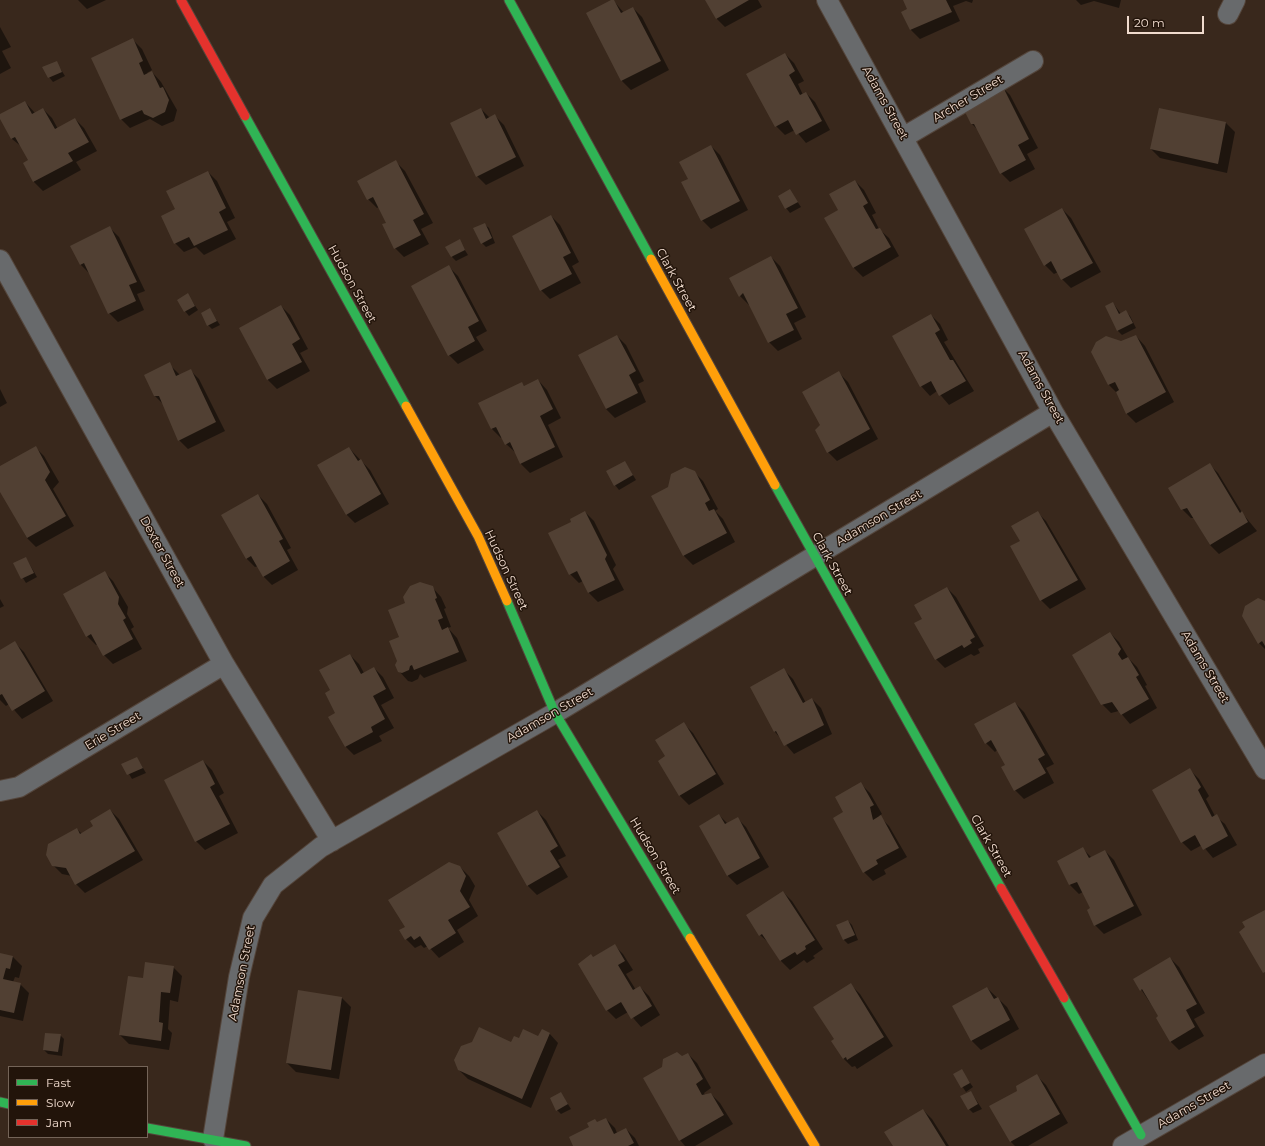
<!DOCTYPE html>
<html>
<head>
<meta charset="utf-8">
<style>
	body { margin:0 }
	#map { position:relative; width:1265px; height:1146px; overflow:hidden; background:#39281c; font-family:Montserrat,sans-serif }
	canvas { display:block }
	.legend { position:absolute; left:8px; top:1066px; width:140px; height:72px; box-sizing:border-box; background:#22140a; border:1px solid #746458; margin:0; padding:5px 7px; list-style:none; font-size:12px; color:#f0dbce }
	.legend li { display:flex; align-items:center; gap:8px; height:20px }
	.legend b { width:20px; border:1px solid #746458 }
	.scale { position:absolute; left:1127px; top:16px; width:77px; height:18px; box-sizing:border-box; border:2px solid #f0dbce; border-top:0; padding-left:5px; font-size:12px; line-height:14px; white-space:nowrap; color:#f0dbce; -webkit-text-stroke:3px #22140a; paint-order:stroke }
</style>
</head>
<body>
<div id="map">
<canvas width="1265" height="1146"></canvas>
<ul class="legend">
<li><b style="height:5px;background:#30b455"></b>Fast</li>
<li><b style="height:5px;background:#ff9f0a"></b>Slow</li>
<li><b style="height:5px;background:#e5322d"></b>Jam</li>
</ul>
<div class="scale">20 m</div>
</div>
<script>
const context = document.querySelector('canvas').getContext('2d');
context.lineJoin = 'round';
function paint(path, color) { context.fillStyle = color; context.fill(path, 'evenodd'); }
const shape = rows => new Path2D(rows.map(r => 'M' + r).join(''));
function strokePath(path, color, width, dash) { context.strokeStyle = color; context.lineWidth = width; context.lineCap = dash ? 'butt' : 'round'; context.setLineDash(dash || []); context.stroke(path); }
function drawText(font, color, halo, rows, align = 'center') {
  context.font = font + ' Montserrat,sans-serif'; context.lineWidth = 3; context.setLineDash([]); context.textBaseline = 'middle'; context.strokeStyle = halo; context.fillStyle = color; for (const [text, x, y, turn = 0] of rows) {
    context.save(); context.translate(x, y); context.rotate((+turn || 0) * Math.PI / 180); context.textAlign = isNaN(turn) ? turn : align; if (halo) context.strokeText(text, 0, 0); context.fillText(text, 0, 0); context.restore();
  }
}
paint(shape([
	[78,0,106,0,87,9],
	[613,0,624,13,633,8,642,17,669,70,631,90,622,81,588,13],
	[706,0,758,0,762,7,725,27,716,18],
	[904,0,973,0,972,3,966,1,953,6,960,21,920,39,911,30,903,12,909,10],
	[1076,0,1121,0,1119,8,1094,1,1081,5],
	[0,27,11,47,2,51,11,68,0,74],
	[133,40,142,49,152,70,147,73,148,74,152,72,161,82,177,110,174,121,162,126,150,119,130,128,121,119],
	[785,54,794,63,804,81,798,84,803,95,806,93,815,102,830,130,806,143,795,130,785,135,776,126],
	[56,62,65,76,53,82,49,77],
	[1001,86,1010,95,1038,148,1027,154,1035,169,1010,182,1001,173,979,131,972,124],
	[25,102,35,113,43,109,52,118,58,129,75,119,84,128,97,151,76,162,81,170,43,191,34,182,24,164,29,160,22,147,12,139,0,117,0,115],
	[481,109,490,118,495,116,504,125,524,166,486,185,477,176],
	[1226,123,1235,132,1227,173,1160,158,1151,149],
	[711,146,720,155,748,210,711,229,702,220,689,179],
	[396,162,405,171,433,223,421,229,429,244,404,257,395,248,387,223,379,207,377,208,368,199],
	[208,172,217,181,235,218,227,222,236,239,204,255,196,247,184,252,175,243,177,210],
	[855,181,864,190,876,213,872,215,879,229,889,238,899,256,863,277,854,268,826,218,839,210],
	[790,191,801,207,790,213,786,208],
	[1062,209,1071,218,1101,272,1071,288,1062,279,1058,272,1054,274,1045,265],
	[551,216,560,225,579,262,572,266,581,283,550,299,541,290],
	[484,224,489,228,495,243,486,247,482,243],
	[110,228,119,237,145,291,137,294,144,310,118,322,109,313,90,274,80,264],
	[459,241,468,255,456,261,452,257],
	[771,257,780,266,806,317,794,323,802,339,778,351,769,342,750,304,749,305,740,296],
	[449,267,458,276,487,331,476,337,484,350,458,364,449,355],
	[188,295,198,310,189,316,185,311],
	[1113,303,1121,314,1126,312,1130,316,1136,328,1122,335,1118,331,1106,307],
	[281,306,290,315,308,349,300,353,310,371,277,389,268,380,240,329],
	[210,310,220,325,212,329,208,325],
	[931,315,940,324,948,340,944,342,974,391,949,405,937,391,930,396,921,386],
	[617,336,626,345,644,381,638,384,646,402,615,418,606,409],
	[1136,336,1145,346,1174,402,1136,423,1127,414,1118,394,1109,385,1121,342],
	[169,364,180,375,190,370,199,379,225,431,188,449,179,440,164,405,155,396],
	[839,373,848,382,878,439,837,461,828,452,821,425],
	[538,380,547,390,561,418,548,425,563,457,530,473,521,464,516,453,506,444,502,437,501,438,492,429,479,404,522,383,525,387],
	[0,389,7,403,0,407],
	[35,447,44,456,59,482,53,489,74,526,36,547,27,538,0,489,0,467],
	[349,448,370,470,389,504,355,523,346,514],
	[625,462,636,480,619,490,615,485],
	[1209,464,1218,473,1243,514,1257,531,1219,554,1210,545,1194,518,1191,518,1182,509],
	[694,472,703,481,718,509,715,511,723,519,735,542,693,565,684,556,652,497],
	[258,495,267,504,291,548,287,550,298,570,272,585,263,576,258,566,255,567,246,558],
	[585,512,594,521,616,565,613,569,624,590,598,602,589,593,583,581,579,583,570,574,573,522],
	[1037,512,1046,521,1086,589,1050,609,1041,600,1011,546,1021,541],
	[26,558,37,577,26,583,14,564],
	[104,572,113,581,128,607,127,614,134,627,131,629,142,649,113,664,104,655,98,644,96,645,87,636,64,594],
	[432,587,441,597,446,608,444,609,451,627,448,628,457,638,467,661,424,678,420,674,418,679,412,682,408,681,399,671,400,637,407,603],
	[947,588,956,597,984,646,978,649,980,653,974,656,971,654,945,668,936,659,923,620],
	[0,599,4,606,0,608],
	[1265,602,1265,649,1259,643],
	[1110,633,1119,642,1129,659,1137,667,1147,685,1145,686,1157,708,1130,724,1119,711,1111,713,1102,704],
	[15,643,24,652,53,701,22,719,9,704,6,706,0,700,0,652],
	[350,655,359,664,364,673,374,668,383,677,394,698,381,705,394,728,379,736,382,741,354,755,345,746,331,691],
	[784,670,793,679,806,703,812,699,821,708,832,734,794,754,775,732,751,687],
	[1015,703,1024,712,1054,764,1046,768,1054,783,1024,799,1015,790,1006,765,997,750,995,752,986,743],
	[684,724,693,733,724,784,689,805,680,796,666,757],
	[137,758,146,773,132,779,123,764],
	[203,761,212,770,224,793,219,796,238,833,205,850,196,841,165,781],
	[1190,770,1199,779,1209,796,1206,799,1215,816,1225,824,1237,845,1213,858,1202,845,1191,851,1182,842],
	[861,784,870,793,882,814,879,816,889,826,907,857,884,870,886,874,873,881,864,872,845,812],
	[110,810,119,819,143,860,85,893,76,884,72,876,62,874,53,865,77,829,82,834,95,826],
	[537,811,546,820,566,856,558,860,568,877,537,895,528,886,498,834],
	[719,815,728,824,737,818,746,827,769,867,737,885,728,876,700,826],
	[1083,849,1092,858,1105,851,1114,860,1142,915,1104,934,1095,925,1091,909,1083,892,1079,894,1070,885],
	[459,866,469,876,475,886,469,900,478,916,457,930,464,942,439,958,428,946,424,948,421,945,415,948,406,939,406,927],
	[783,892,792,901,823,949,813,956,815,958,807,963,804,960,790,970,781,961,770,944,760,935,748,915],
	[848,921,852,925,858,940,848,944,844,940],
	[614,945,623,954,633,970,626,974,636,990,640,987,649,996,660,1015,641,1027,628,1012,616,1019,607,1010,580,965],
	[0,954,13,957,22,966,19,978,15,977,13,982,20,984,29,993,23,1021,0,1016],
	[1170,958,1179,967,1205,1013,1194,1019,1204,1036,1179,1050,1170,1041,1159,1016,1134,979],
	[173,967,182,976,178,1002,170,1000,168,1029,172,1033,169,1050,129,1044,120,1035,144,979],
	[851,985,860,994,893,1046,857,1069,855,1066,852,1067,843,1058,835,1039],
	[987,988,1007,1007,1019,1029,981,1050,972,1041,953,1007],
	[342,998,351,1007,339,1079,296,1072,287,1063],
	[549,1033,558,1043,531,1108,468,1079,459,1070,473,1043,511,1044,519,1039,539,1037],
	[60,1035,64,1039,62,1056,48,1054,44,1050],
	[688,1054,697,1063,711,1088,704,1093,705,1095,711,1094,720,1103,733,1124,695,1146,685,1146,680,1140,682,1057],
	[961,1070,973,1087,966,1092,954,1074],
	[1037,1076,1046,1085,1068,1123,1028,1146,1015,1146,1011,1142,1018,1091],
	[971,1092,982,1109,973,1113,969,1109],
	[561,1093,571,1109,561,1114,557,1110],
	[923,1110,932,1119,949,1146,894,1146],
	[606,1119,615,1128,617,1133,626,1129,635,1138,639,1146,574,1146,598,1123]
]), '#0007');
paint(shape([
	[611,0,614,0,621,13,633,7,661,61,621,81,586,13],
	[705,0,749,0,716,19],
	[903,0,946,0,952,12,910,30,901,12,907,9],
	[133,38,143,61,139,63,144,75,152,71,160,88,163,87,169,100,165,112,153,118,144,114,142,110,120,120,91,58],
	[785,53,795,71,789,75,800,95,806,92,822,121,796,135,788,120,775,127,746,74],
	[57,61,62,72,48,78,42,67],
	[1002,85,1029,139,1018,145,1026,160,1000,174,974,124,971,124,962,106],
	[25,101,32,114,43,108,55,129,75,118,89,142,68,153,73,161,33,182,23,163,28,160,15,137,11,139,0,119,0,114],
	[481,108,486,119,495,114,516,157,476,177,450,123],
	[1159,108,1226,122,1218,164,1150,149],
	[711,145,740,201,701,221,681,182,688,179,679,162],
	[396,160,424,214,413,220,421,235,394,249,382,224,386,223,373,197,367,200,357,181],
	[208,171,226,208,219,212,228,230,194,246,189,237,174,244,161,216,175,209,166,191],
	[855,180,868,203,863,206,876,229,880,228,891,247,853,268,824,218,838,210,829,194],
	[790,189,798,202,785,209,778,196],
	[1062,208,1093,263,1061,280,1051,261,1044,266,1024,229],
	[551,215,571,253,563,257,572,274,540,291,512,236],
	[485,223,492,238,481,244,473,228],
	[110,226,137,282,129,285,136,301,108,314,84,263,80,265,70,246],
	[460,239,465,250,451,257,445,247],
	[771,256,798,308,786,314,794,330,768,343,743,293,739,297,729,278],
	[449,265,479,321,468,327,475,341,448,356,411,286],
	[188,293,195,306,184,312,177,300],
	[1113,302,1119,314,1126,310,1133,323,1117,331,1105,306],
	[281,305,300,339,292,344,302,362,267,380,239,328],
	[210,308,217,321,207,326,201,313],
	[931,314,940,330,935,333,950,360,953,360,966,381,939,396,931,381,920,387,892,336],
	[617,335,636,371,629,375,638,393,606,409,578,355],
	[1136,335,1166,392,1126,414,1116,392,1119,390,1115,382,1108,385,1091,352,1096,342,1106,336,1121,341],
	[170,362,176,376,191,369,216,422,178,441,159,396,154,396,144,375],
	[839,371,870,429,827,453,815,430,820,425,802,392],
	[538,379,553,409,540,416,555,447,520,464,510,442,505,445,496,427,491,429,478,403,522,382,524,386],
	[36,446,50,472,45,480,66,516,27,538,0,492,0,466],
	[349,447,358,461,361,459,381,494,346,515,317,465],
	[625,461,633,475,614,486,606,471],
	[1210,463,1240,513,1242,511,1248,522,1210,545,1187,508,1181,510,1168,488],
	[685,467,695,471,710,500,705,503,709,511,714,509,727,533,683,556,651,496,668,487,671,474],
	[258,494,283,539,279,541,290,561,263,577,251,556,246,559,221,515],
	[585,511,607,555,605,559,615,580,588,593,577,571,569,575,548,533,571,522,570,519],
	[1038,511,1078,580,1040,601,1010,546,1020,541,1011,526],
	[26,557,34,573,21,579,13,563],
	[105,571,119,597,118,604,126,618,123,620,133,639,103,656,91,634,86,637,63,594],
	[420,582,433,586,437,598,435,599,443,618,438,620,442,630,448,627,459,652,414,670,412,665,410,666,409,670,402,673,398,672,395,665,397,661,389,641,399,637,388,610,405,603,403,597,410,586],
	[947,587,975,637,970,640,972,643,964,648,962,645,935,660,914,623,922,619,914,605],
	[1258,598,1265,601,1265,646,1262,641,1258,644,1242,616,1245,606],
	[1110,632,1121,649,1118,654,1122,660,1128,657,1139,675,1136,677,1149,699,1121,715,1112,702,1101,705,1072,655],
	[15,641,45,691,12,711,2,694,0,695,0,650],
	[350,654,361,674,374,667,386,689,373,696,385,719,371,727,373,732,345,747,328,717,335,713,325,693,330,690,319,670],
	[784,668,803,703,812,698,824,725,784,746,776,731,774,732,750,687],
	[1015,702,1045,755,1038,759,1046,773,1014,791,1001,767,1005,765,991,740,985,744,974,724],
	[684,722,716,774,679,796,658,761,665,756,655,740],
	[137,757,143,768,127,775,121,764],
	[203,760,215,784,210,787,230,824,195,842,164,780],
	[1190,768,1201,787,1198,790,1212,817,1217,814,1228,836,1203,850,1195,835,1181,843,1152,790],
	[861,782,874,805,870,807,873,820,881,815,899,848,876,860,878,864,863,873,833,818,843,812,835,797],
	[110,809,135,851,75,885,66,868,52,866,46,855,48,844,77,828,80,834,93,826,90,821],
	[537,810,558,846,550,851,560,867,527,886,497,833],
	[719,814,725,824,738,817,760,858,727,876,699,826],
	[1083,847,1089,858,1105,850,1134,906,1094,926,1087,910,1090,908,1077,882,1069,885,1057,861],
	[449,862,460,866,466,876,460,891,470,907,448,920,456,933,429,950,420,936,414,940,411,936,405,940,399,930,405,927,388,900],
	[783,891,815,940,805,946,806,949,797,955,795,952,780,961,762,934,759,936,746,915],
	[1265,910,1265,972,1263,973,1239,932,1245,927,1242,922],
	[848,920,855,935,843,940,836,925],
	[615,944,625,961,618,965,633,990,640,986,652,1006,631,1019,621,1002,606,1011,578,964,591,954,593,957],
	[0,953,13,956,10,969,6,968,3,979,21,983,14,1013,0,1010],
	[1170,957,1197,1004,1186,1010,1195,1027,1170,1042,1156,1018,1158,1016,1142,989,1140,991,1133,979],
	[145,962,174,966,170,993,161,992,159,1022,163,1023,161,1041,119,1035,128,976,143,978],
	[851,983,884,1037,847,1060,846,1057,843,1059,831,1041,834,1039,813,1007],
	[987,987,994,999,998,997,1010,1020,971,1041,952,1006],
	[298,990,342,997,331,1070,286,1063],
	[479,1027,511,1042,514,1036,519,1038,523,1029,538,1036,542,1029,550,1033,522,1099,458,1070,454,1060,461,1046,472,1042],
	[45,1033,61,1034,58,1052,43,1050],
	[677,1052,682,1056,688,1053,703,1079,696,1084,702,1095,711,1093,724,1115,679,1141,643,1078,662,1067,663,1059],
	[962,1069,970,1083,961,1088,953,1074],
	[1037,1074,1060,1114,1010,1142,989,1106,1017,1091,1016,1086],
	[971,1091,978,1104,968,1110,960,1096],
	[561,1092,568,1104,556,1111,550,1098],
	[923,1109,946,1146,893,1146,884,1132],
	[606,1118,614,1134,626,1128,634,1143,628,1146,573,1146,569,1137,589,1127,587,1123,595,1119,597,1122]
]), '#514033');
const street = shape([
	[827,0,1053,412,1265,769],
	[1228,14,1235,0],
	[904,137,1033,61],
	[0,260,224,664,332,841],
	[0,791,19,787,224,664],
	[213,1139,239,977,253,918,273,885,321,847,555,713,1053,412],
	[1123,1146,1265,1064]
]);
const fast = shape([
	[509,0,651,259],
	[245,116,406,406],
	[775,485,1001,888],
	[507,601,555,713,690,938],
	[1064,998,1141,1135],
	[0,1102,9,1104],
	[147,1128,246,1146]
]);
const slow = shape([
	[651,259,775,485],
	[406,406,478,536,507,601],
	[690,938,815,1146]
]);
const jam = shape([
	[181,0,245,116],
	[1001,888,1064,998]
]);
strokePath(street, '#54453b', 22);
strokePath(fast, '#54453b', 11);
strokePath(slow, '#54453b', 11);
strokePath(jam, '#54453b', 11);
strokePath(street, '#686a6c', 20);
strokePath(fast, '#30b455', 9);
strokePath(slow, '#ff9f0a', 9);
strokePath(jam, '#e5322d', 9);
drawText('12px', '#f0dbce', '#22140a', [
	["Archer Street",968,99,-31],
	["Adams Street",885,103,61],
	["Clark Street",676,280,61],
	["Hudson Street",352,284,61],
	["Adams Street",1041,387,61],
	["Adamson Street",879,518,-31],
	["Dexter Street",162,552,61],
	["Clark Street",832,564,61],
	["Hudson Street",506,570,65],
	["Adams Street",1205,667,59],
	["Adamson Street",550,715,-30],
	["Erie Street",113,731,-31],
	["Clark Street",991,846,60],
	["Hudson Street",655,856,59],
	["Adamson Street",242,973,-79],
	["Adams Street",1194,1105,-30]
]);
</script>
</body>
</html>
